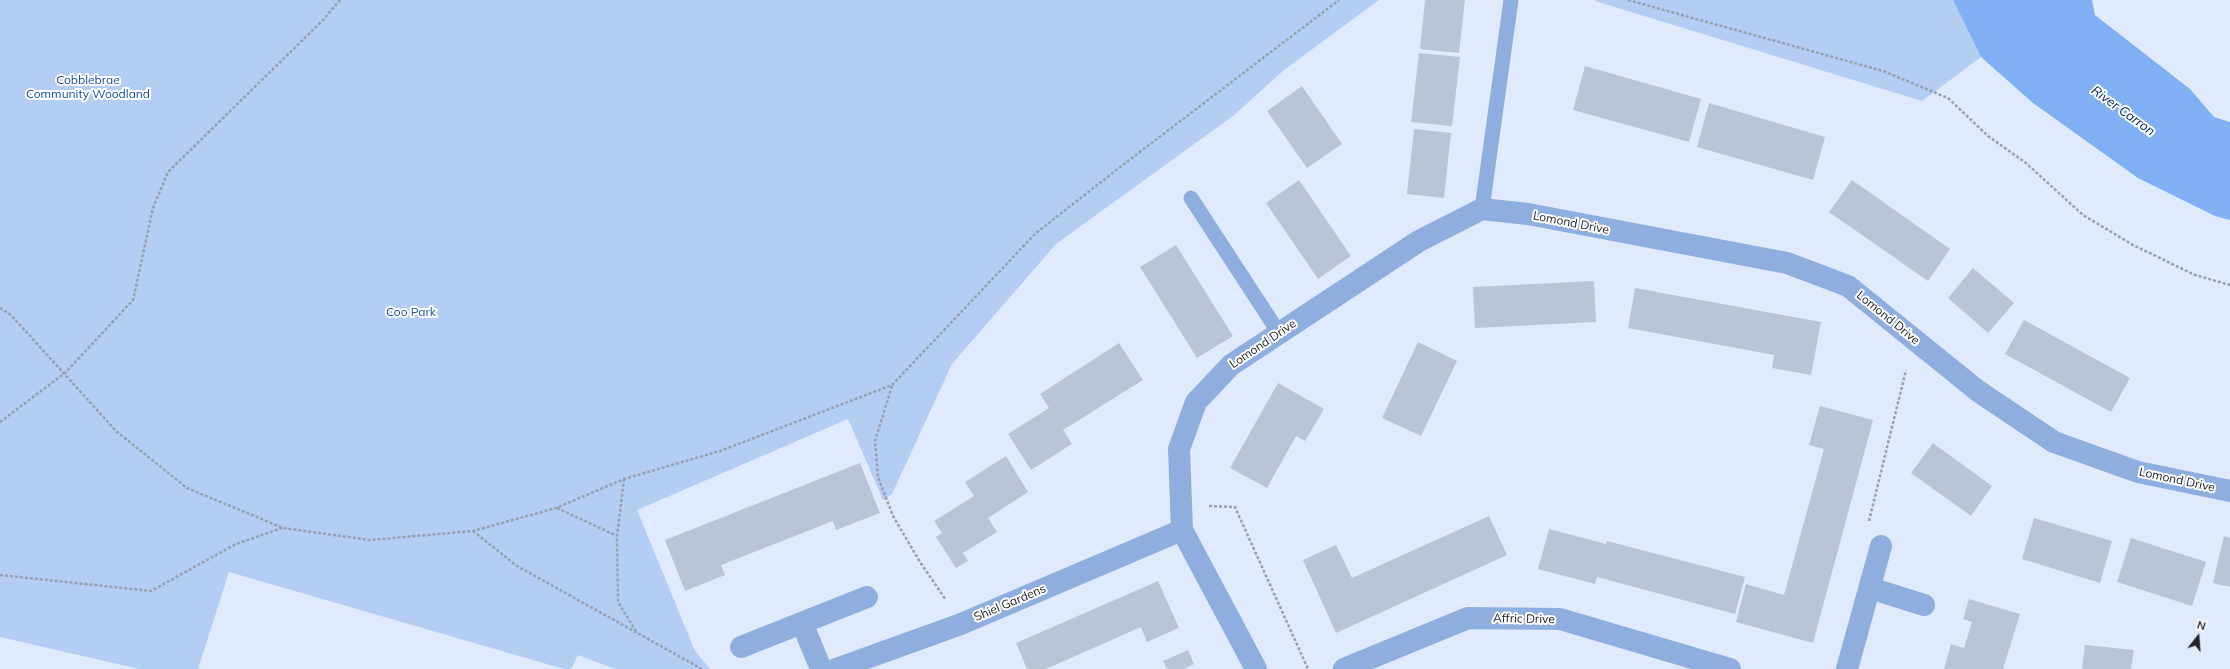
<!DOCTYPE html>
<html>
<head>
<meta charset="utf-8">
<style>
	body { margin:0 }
	#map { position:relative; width:2230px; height:669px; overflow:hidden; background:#dfebfd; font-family:Mulish,sans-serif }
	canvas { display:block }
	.north { position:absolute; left:2178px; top:617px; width:40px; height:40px; -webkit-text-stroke:3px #fff; paint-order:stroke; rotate:17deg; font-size:11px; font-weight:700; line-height:16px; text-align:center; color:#20242b }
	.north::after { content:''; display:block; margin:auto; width:14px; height:18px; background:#20242b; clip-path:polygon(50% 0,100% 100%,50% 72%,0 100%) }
</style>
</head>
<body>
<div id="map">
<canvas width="2230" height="669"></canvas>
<div class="north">N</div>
</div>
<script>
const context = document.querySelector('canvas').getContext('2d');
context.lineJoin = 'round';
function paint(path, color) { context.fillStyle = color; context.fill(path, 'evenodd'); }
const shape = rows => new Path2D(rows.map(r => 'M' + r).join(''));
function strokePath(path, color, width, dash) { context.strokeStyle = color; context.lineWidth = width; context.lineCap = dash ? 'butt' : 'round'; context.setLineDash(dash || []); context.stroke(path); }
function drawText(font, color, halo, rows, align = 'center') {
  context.font = font + ' Mulish,sans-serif'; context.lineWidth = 4; context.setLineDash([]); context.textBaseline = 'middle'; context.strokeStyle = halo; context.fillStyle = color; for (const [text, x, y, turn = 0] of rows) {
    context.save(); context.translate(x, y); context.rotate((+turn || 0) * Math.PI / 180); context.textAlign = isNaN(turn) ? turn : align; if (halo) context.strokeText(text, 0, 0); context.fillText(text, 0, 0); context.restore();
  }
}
paint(shape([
	[0,0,1379,0,1284,70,1233,116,1056,244,952,364,892,494,883,500,848,419,637,510,695,651,710,669,615,669,578,655,571,669,564,669,229,572,198,669,139,669,0,637],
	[1596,0,1953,0,1981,57,1922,101,1595,1]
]), '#b4cdf3');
paint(shape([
	[1953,0,2092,0,2095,15,2190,89,2214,117,2230,122,2230,220,2215,216,2138,178,2033,103,1981,57]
]), '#80aff4');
paint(shape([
	[1425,0,1465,0,1459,53,1420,49],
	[1419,53,1460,57,1452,126,1411,122],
	[1585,66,1701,99,1689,142,1573,110],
	[1302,86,1342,144,1307,168,1267,111],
	[1709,103,1825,137,1813,180,1697,147],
	[1414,129,1451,133,1444,198,1407,194],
	[1299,180,1351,256,1318,279,1266,203],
	[1852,180,1950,249,1928,281,1829,212],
	[1176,245,1233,336,1197,358,1140,267],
	[1973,268,2014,303,1988,333,1948,298],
	[1594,281,1596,322,1475,328,1473,287],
	[1635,288,1821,322,1811,375,1772,368,1774,355,1628,328],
	[2024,320,2130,378,2111,412,2005,354],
	[1418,342,1457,361,1421,436,1382,418],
	[1119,343,1143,380,1063,430,1072,444,1031,470,1008,434,1049,408,1040,394],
	[1278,383,1324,409,1305,441,1296,436,1267,488,1230,468],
	[1820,406,1873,420,1813,643,1736,622,1746,584,1784,595,1824,449,1809,445],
	[1933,443,1992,486,1971,516,1911,473],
	[1006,456,1028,492,988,518,997,532,963,553,968,561,956,568,936,537,942,533,934,521,974,496,965,482],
	[860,463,880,513,836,530,833,521,721,565,725,575,685,591,665,540],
	[1489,516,1507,555,1336,633,1303,560,1336,545,1352,578],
	[2034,518,2112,541,2100,583,2022,559],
	[1549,529,1606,544,1607,541,1745,577,1735,614,1597,577,1595,584,1538,569],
	[2224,536,2230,538,2230,587,2213,583],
	[2131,538,2206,562,2192,606,2117,582],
	[1158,581,1179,628,1147,642,1141,627,1046,669,1027,669,1016,643],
	[1969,599,2020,614,2003,669,1944,669,1951,644,1964,648,1972,622,1963,619],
	[2085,645,2134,650,2131,669,2082,669],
	[1188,650,1194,664,1184,669,1167,669,1163,661]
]), '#b9c5d6');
strokePath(shape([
	[1628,0,1883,71,1948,98,1988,136,2026,163,2083,215,2133,245,2195,275,2230,285],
	[0,308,11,315,116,431,187,488,283,528,370,540,473,531,556,508,624,479,720,451,892,385,1036,233,1128,161,1339,0],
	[892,386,875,441,878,477,893,516,920,562,946,600],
	[0,422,65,373,133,300,153,208,168,172,322,21,340,0],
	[624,479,617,536,618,602,637,633],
	[1209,506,1235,507,1308,669],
	[557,508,617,536],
	[1869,521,1906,370],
	[473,531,517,566,702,669],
	[0,575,151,591,236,544,282,528]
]), '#97a0ae', 2.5, [3, 2]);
strokePath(shape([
	[1191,198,1279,333],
	[1482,209,1511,0]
]), '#8eaede', 15);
strokePath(shape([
	[1870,588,1924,605],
	[802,623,821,669],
	[741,647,867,597],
	[836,669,961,624,1182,530],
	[1256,669,1182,530,1179,449,1196,402,1231,365,1419,241,1482,209,1528,214,1787,263,1848,286,1978,391,2054,442,2138,472,2230,491],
	[1344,669,1468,618,1560,619,1730,669],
	[1847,669,1881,546]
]), '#8eaede', 22);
drawText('12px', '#144e9e', '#fff', [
	["Cobblebrae",88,80],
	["Community Woodland",88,94],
	["Coo Park",411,312]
]);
drawText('12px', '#20242b', '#fff', [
	["Lomond Drive",1571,223,11],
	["Lomond Drive",1888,318,39],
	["Lomond Drive",1263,344,-34],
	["Lomond Drive",2177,480,12],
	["Shiel Gardens",1010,603,-23],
	["Affric Drive",1524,619,1]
]);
drawText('italic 13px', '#002a66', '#fff', [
	["River Carron",2123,111,36]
]);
</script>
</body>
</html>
